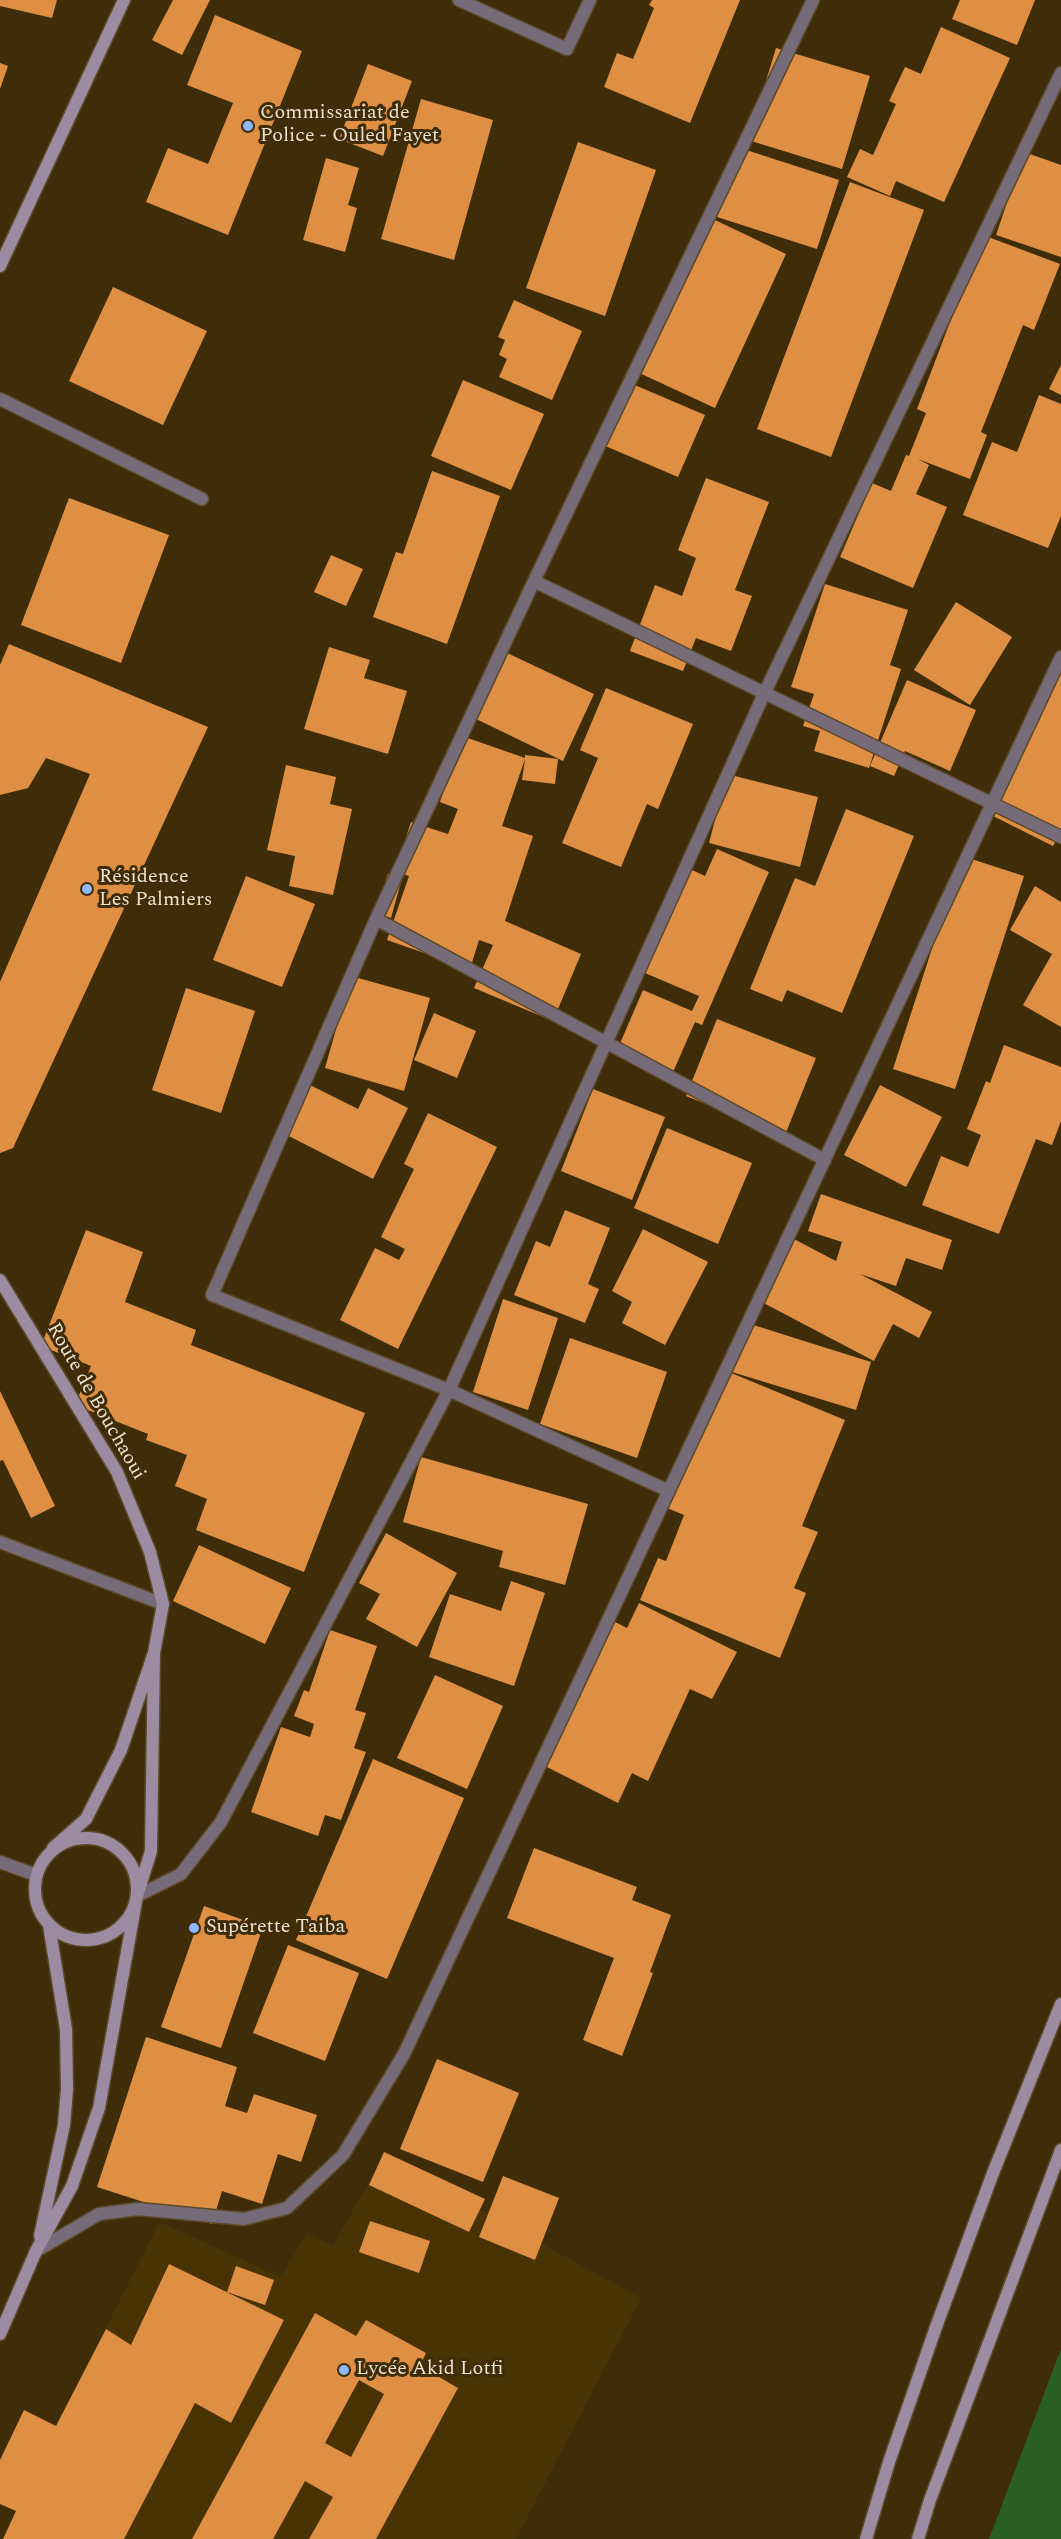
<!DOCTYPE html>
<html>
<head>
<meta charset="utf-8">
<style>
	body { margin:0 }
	canvas { display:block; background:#3f2d09 }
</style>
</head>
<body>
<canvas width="1061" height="2539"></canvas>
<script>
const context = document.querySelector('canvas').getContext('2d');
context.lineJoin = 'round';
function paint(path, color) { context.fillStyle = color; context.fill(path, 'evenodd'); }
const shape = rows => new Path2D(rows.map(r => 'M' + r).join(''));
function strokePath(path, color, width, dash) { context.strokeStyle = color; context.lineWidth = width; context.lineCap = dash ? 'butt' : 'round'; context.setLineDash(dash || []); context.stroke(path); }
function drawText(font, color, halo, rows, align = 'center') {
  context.font = font + ' Spectral,serif'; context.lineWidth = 6; context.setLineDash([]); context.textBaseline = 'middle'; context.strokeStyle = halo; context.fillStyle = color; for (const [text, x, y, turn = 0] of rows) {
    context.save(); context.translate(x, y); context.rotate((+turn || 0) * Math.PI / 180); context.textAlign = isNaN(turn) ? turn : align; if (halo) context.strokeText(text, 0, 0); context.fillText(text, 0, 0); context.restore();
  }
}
paint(shape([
	[383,2157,641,2298,516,2539,3,2539,16,2511,0,2504,0,2460,24,2410,56,2426,160,2222,280,2277,307,2233,333,2246]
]), '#493305');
paint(shape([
	[1061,2349,1061,2539,989,2539]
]), '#2a5f23');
paint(shape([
	[0,0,57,0,52,18,0,6],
	[173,0,210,0,182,55,152,40],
	[652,0,740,0,690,123,604,87,617,53,633,59,654,8,649,5],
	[960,0,1035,0,1017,45,952,19],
	[215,15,302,51,228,235,146,202,168,148,208,164,233,103,187,85],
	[941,27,1010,58,944,202,896,181,890,196,847,177,860,149,873,155,896,104,889,101,905,67,921,74],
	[776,48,870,76,842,169,748,140],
	[0,63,8,66,0,89],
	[368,64,412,81,383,156,339,139],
	[421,99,493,120,454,260,381,239],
	[578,142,656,170,605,316,526,288],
	[740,148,839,180,817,249,717,217],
	[1024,152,1061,165,1061,257,996,235],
	[326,158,359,168,348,205,357,208,345,252,303,240],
	[850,182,924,210,831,457,757,429],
	[713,219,786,254,715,408,635,371],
	[983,235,1060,264,1034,330,1023,325,981,432,987,435,970,479,918,459,929,465,916,494,947,507,913,588,840,557,872,483,891,491,906,455,909,456,926,413,917,409],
	[113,287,207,331,163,425,69,381],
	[514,300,582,331,552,400,499,377,507,359,499,355,505,340,498,337],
	[1061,365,1061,395,1049,389],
	[463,380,544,414,511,490,431,456],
	[630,383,705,415,678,477,603,445],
	[1039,395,1061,404,1061,516,1048,548,963,515,992,442,1017,452],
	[432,471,500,496,447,644,373,617,396,552,403,554],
	[706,478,769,502,735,590,752,596,731,651,696,638,683,671,630,651,655,585,682,596,696,558,678,550],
	[69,498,169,535,121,663,21,625],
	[331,555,363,569,346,606,314,592],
	[825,584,908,610,890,665,901,669,869,768,814,751,820,731,803,726,814,694,791,687],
	[956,602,1012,637,970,705,914,670],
	[9,644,208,727,13,1148,0,1153,0,982,90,774,46,758,28,788,0,795,0,665],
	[329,647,370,660,364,678,407,691,388,754,304,729],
	[503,651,594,694,563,761,472,717],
	[1061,667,1061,830,1053,846,989,814],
	[907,680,976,710,950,771,905,751,894,776,870,766],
	[606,688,693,724,658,809,647,804,621,867,562,843,598,758,580,750],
	[462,736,525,758,525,755,558,759,555,784,522,780,525,759,502,826,533,836,505,921,581,954,553,1021,474,988,493,945,479,940,470,969,387,940,409,876,395,872,411,822,448,834,458,809,440,802],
	[286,765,336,777,330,804,352,809,333,895,289,886,295,856,267,850],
	[727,774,818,797,800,867,709,843],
	[846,809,914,836,842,1013,787,990,782,1002,750,989,795,878,815,886],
	[717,849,769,872,702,1025,695,1022,670,1079,615,1055,643,990,692,1011,699,996,645,973,690,869,705,876],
	[962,856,1024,876,955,1089,893,1069],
	[388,874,402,878,391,918,375,912],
	[246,876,315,904,282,987,213,960],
	[1035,886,1061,902,1061,1027,1023,1005,1052,954,1010,930],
	[351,976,430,998,404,1091,325,1068],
	[186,988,255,1011,221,1113,152,1090],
	[434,1013,476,1031,457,1078,414,1060],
	[717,1019,816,1058,785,1135,686,1096],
	[1004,1045,1061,1067,1061,1121,1052,1145,1036,1139,999,1234,922,1205,941,1156,968,1167,981,1135,967,1129,986,1081,990,1083],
	[302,1081,358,1109,368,1088,408,1108,373,1179,277,1130],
	[880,1085,942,1117,906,1187,844,1155],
	[593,1089,665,1117,632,1200,561,1171],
	[428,1113,497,1147,398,1349,340,1320,375,1248,399,1260,405,1249,381,1237,414,1169,404,1164],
	[667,1128,752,1163,718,1244,634,1208],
	[821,1194,952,1240,942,1270,906,1258,896,1286,860,1274,932,1312,919,1338,893,1324,874,1361,756,1299,788,1236,836,1261,842,1242,808,1231],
	[565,1210,610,1228,588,1284,599,1289,585,1323,514,1295,536,1241,550,1247],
	[643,1229,708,1262,665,1345,622,1323,632,1302,612,1291],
	[86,1230,143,1252,125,1302,196,1330,191,1345,365,1413,304,1572,196,1530,207,1499,175,1486,187,1455,146,1440,148,1434,75,1405,91,1366,41,1346],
	[503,1299,558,1318,528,1410,473,1392],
	[747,1323,871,1362,856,1410,732,1372],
	[570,1338,667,1372,637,1458,540,1424],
	[724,1370,845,1420,802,1526,818,1532,794,1588,806,1593,780,1658,640,1600,658,1558,666,1561,684,1515,667,1508],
	[0,1391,55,1506,31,1518,3,1460,0,1461],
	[421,1457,588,1504,565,1585,499,1567,503,1551,403,1522],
	[386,1533,457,1573,417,1647,366,1619,380,1594,359,1583],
	[199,1545,291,1588,265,1644,173,1601],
	[511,1581,545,1593,514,1686,429,1657,450,1594,501,1611],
	[639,1603,737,1652,712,1699,690,1689,648,1781,632,1773,618,1803,541,1764,611,1620,627,1628],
	[330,1630,377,1646,355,1710,366,1713,354,1748,366,1752,341,1820,325,1815,318,1836,251,1812,281,1727,310,1737,314,1724,294,1716,304,1690,309,1692],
	[435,1675,503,1706,467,1789,397,1758],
	[373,1759,464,1798,387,1979,296,1940],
	[534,1848,637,1887,632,1900,671,1915,650,1972,653,1973,622,2056,583,2040,614,1958,507,1918],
	[204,1906,263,1927,221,2048,161,2027],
	[288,1945,359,1973,325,2061,253,2033],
	[146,2037,237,2067,225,2106,247,2113,254,2094,317,2115,301,2162,278,2154,262,2204,222,2191,212,2224,97,2187],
	[437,2059,519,2093,483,2182,400,2149],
	[384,2152,485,2199,469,2232,369,2185],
	[503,2176,559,2198,535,2260,479,2237],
	[370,2221,430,2241,419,2273,359,2252],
	[169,2264,284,2320,231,2423,195,2403,124,2539,3,2539,16,2511,0,2504,0,2460,24,2410,56,2426,106,2329,131,2345],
	[236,2266,274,2280,265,2305,227,2292],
	[315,2313,356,2336,366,2320,426,2353,420,2366,458,2388,376,2539,309,2539,333,2497,305,2481,273,2539,192,2539],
	[359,2380,384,2394,351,2457,325,2443]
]), '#df8f44');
const service = shape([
	[0,1862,36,1875]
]);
const minor = shape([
	[459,0,567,49,590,0],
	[0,399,202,499],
	[534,581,1061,837],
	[376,919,825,1160],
	[669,1491,449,1390,212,1295,376,919,534,581,813,0],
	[0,1542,163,1604],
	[137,1896,181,1874,221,1822,449,1390,764,694,1061,73],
	[36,2251,99,2214,138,2209,244,2219,287,2208,343,2155,404,2054,1061,657]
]);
const secondary = shape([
	[0,266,124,0],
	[0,1280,117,1472,150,1552,163,1604,154,1653,121,1750,86,1819,53,1848],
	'35 1889a51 51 0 1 1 102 0a51 51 0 1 1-102 0Z',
	[40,2236,64,2125,67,2089,66,2029,49,1925],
	[0,2334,36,2251,72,2186,99,2108,137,1896,151,1851,154,1653],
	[866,2539,889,2462,936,2327,993,2173,1061,2004],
	[918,2539,930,2500,1061,2150]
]);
strokePath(service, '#5b4a29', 15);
strokePath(minor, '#5b4a29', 15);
strokePath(secondary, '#5b4a29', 15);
strokePath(service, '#766b78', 12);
strokePath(minor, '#766b78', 12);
strokePath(secondary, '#9d8ba1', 12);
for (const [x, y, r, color] of [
	[248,126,6,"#90b8fd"],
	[87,889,6,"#90b8fd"],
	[194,1928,6,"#90b8fd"],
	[344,2370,6,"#90b8fd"]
]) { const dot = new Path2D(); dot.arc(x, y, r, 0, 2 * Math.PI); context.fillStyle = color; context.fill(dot); strokePath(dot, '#3f2d09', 2); }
drawText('20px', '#ece1ce', '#3f2d09', [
	["Commissariat de",260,114],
	["Police - Ouled Fayet",260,137],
	["Résidence",99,878],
	["Les Palmiers",99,901],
	["Supérette Taiba",206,1928],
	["Lycée Akid Lotfi",356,2370]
], 'left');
drawText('20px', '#ece1ce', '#3f2d09', [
	["Route de Bouchaoui",95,1402,60]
]);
</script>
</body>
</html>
